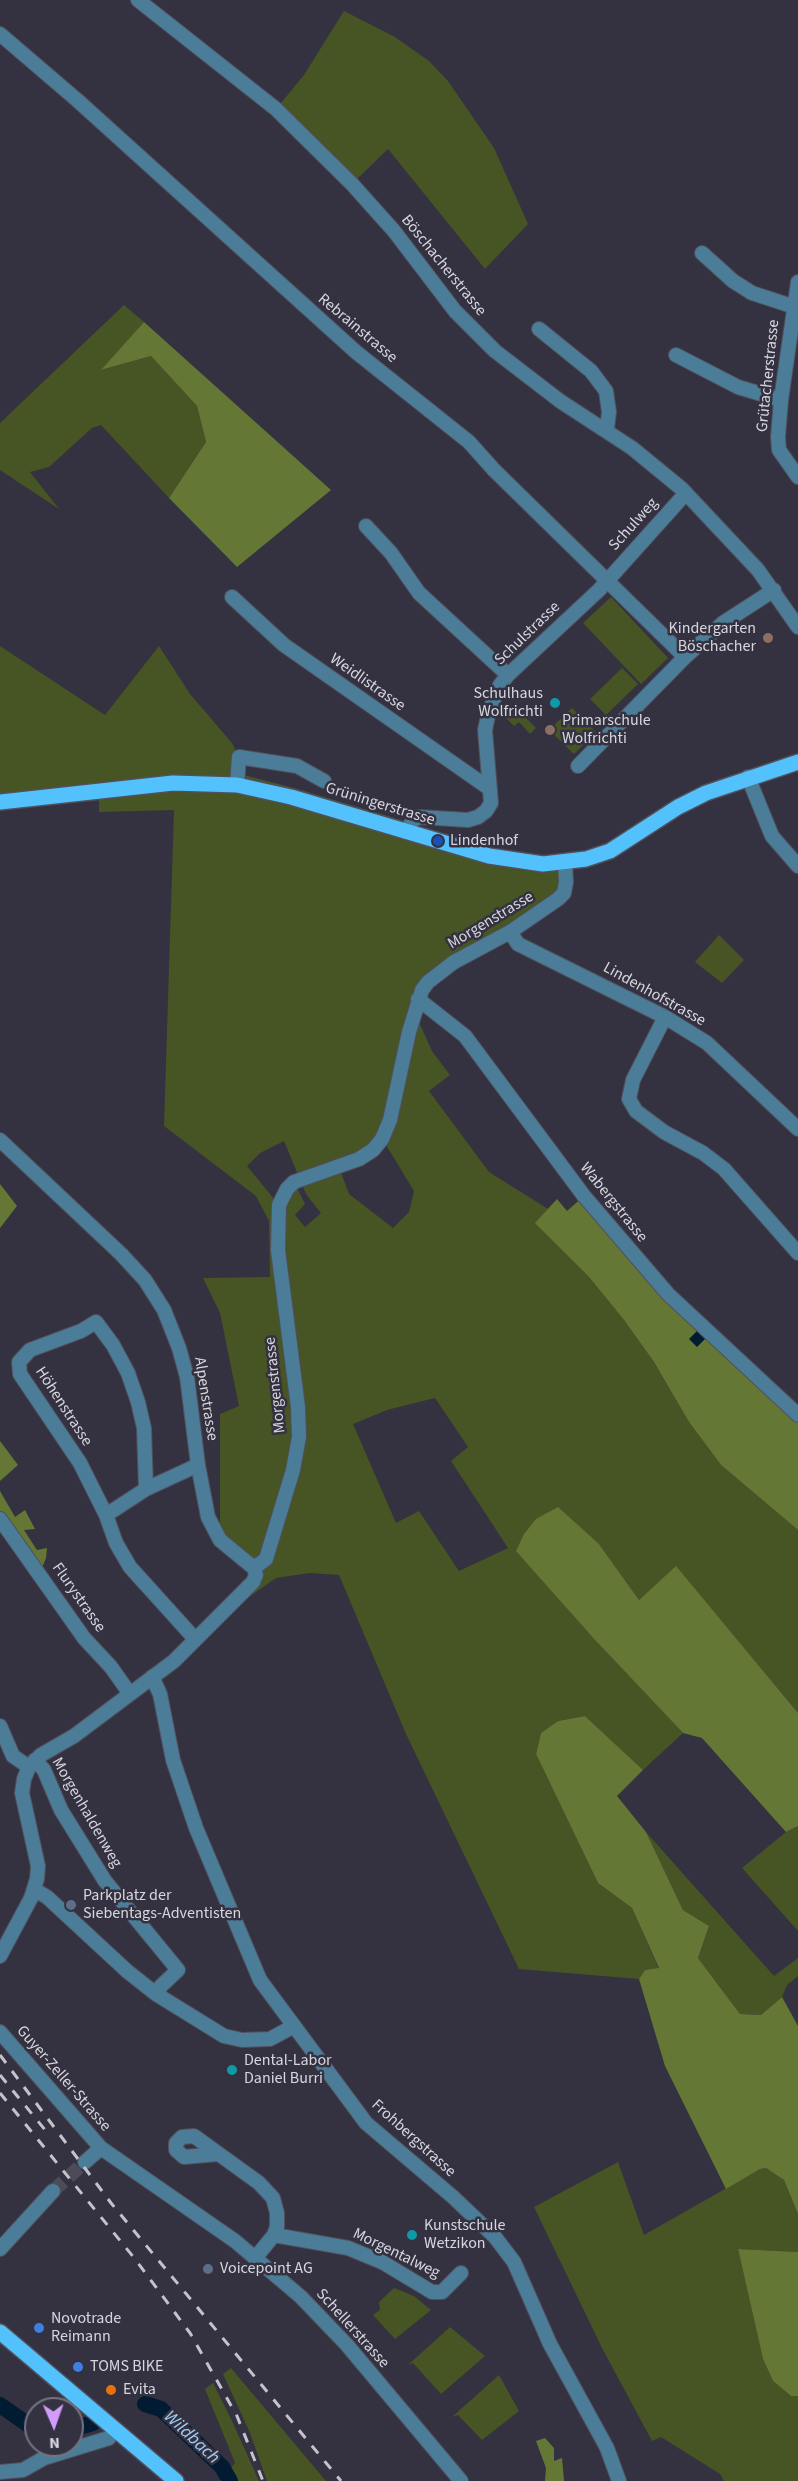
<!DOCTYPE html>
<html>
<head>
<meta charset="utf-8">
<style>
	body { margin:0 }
	#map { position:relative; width:798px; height:2481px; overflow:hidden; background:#343240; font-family:"Source Sans 3",sans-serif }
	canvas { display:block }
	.north { position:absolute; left:24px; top:2397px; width:60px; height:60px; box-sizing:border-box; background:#343240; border:2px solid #757480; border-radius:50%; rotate:178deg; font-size:16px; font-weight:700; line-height:24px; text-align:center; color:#d7d6df }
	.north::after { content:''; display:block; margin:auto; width:21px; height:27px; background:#d39cfc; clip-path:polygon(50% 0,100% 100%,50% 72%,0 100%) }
</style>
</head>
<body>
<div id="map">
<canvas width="798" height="2481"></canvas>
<div class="north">N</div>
</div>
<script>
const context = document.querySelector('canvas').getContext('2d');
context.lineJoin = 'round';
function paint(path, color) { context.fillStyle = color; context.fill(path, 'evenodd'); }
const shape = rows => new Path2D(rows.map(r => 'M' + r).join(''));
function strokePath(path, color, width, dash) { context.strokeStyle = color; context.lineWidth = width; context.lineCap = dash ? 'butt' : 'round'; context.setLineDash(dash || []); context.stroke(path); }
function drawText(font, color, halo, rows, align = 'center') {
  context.font = font + ' "Source Sans 3",sans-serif'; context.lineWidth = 5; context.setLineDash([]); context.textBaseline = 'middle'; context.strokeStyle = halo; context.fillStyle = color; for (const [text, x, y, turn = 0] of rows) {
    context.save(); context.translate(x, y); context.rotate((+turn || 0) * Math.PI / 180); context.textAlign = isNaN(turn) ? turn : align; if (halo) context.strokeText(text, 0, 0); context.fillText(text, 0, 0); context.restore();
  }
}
paint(shape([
	[344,11,395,37,429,61,448,81,494,148,528,224,485,269,388,149,352,184,276,109,304,75],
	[124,305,144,322,102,370,151,356,197,406,206,442,169,498,101,425,92,428,49,467,30,472,59,509,0,470,0,423],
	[611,597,668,658,641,684,583,623],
	[0,646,105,715,159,646,190,694,232,743,239,757,240,774,294,788,411,823,406,831,499,859,565,863,564,893,428,982,414,1011,432,1051,450,1075,429,1091,489,1172,548,1209,536,1223,589,1277,624,1320,654,1362,689,1422,721,1465,798,1530,798,1713,676,1567,639,1600,599,1544,596,1641,683,1733,643,1770,585,1716,558,1721,541,1733,536,1754,598,1883,632,1908,659,1969,645,1970,639,1979,519,1969,406,1734,339,1575,309,1573,276,1578,249,1597,245,1589,256,1575,220,1540,220,1414,239,1406,220,1313,203,1278,270,1277,269,1221,256,1196,164,1126,174,810,99,812,99,791,0,802],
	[383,1140,414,1191,409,1212,393,1228,349,1194,339,1167],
	[284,1141,306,1194,321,1213,305,1227,295,1215,305,1204,294,1182,279,1205,247,1166,260,1153],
	[435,1398,468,1447,451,1461,508,1548,459,1571,419,1511,396,1523,353,1424,387,1410],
	[622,668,638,684,606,715,590,699],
	[514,706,536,728,530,734,519,722,514,726,504,716],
	[572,708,596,732,574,754,549,730],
	[719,935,744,960,722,983,695,962],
	[798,1826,798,1931,742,1868,786,1832],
	[646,1832,774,1976,798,1958,798,1976,787,1985,782,1997,761,2015,740,2014,698,1958,709,1926,683,1910],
	[618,2162,644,2235,760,2169,766,2168,784,2180,798,2214,798,2252,738,2249,763,2359,773,2381,791,2396,798,2396,798,2481,724,2481,720,2474,661,2437,652,2441,602,2348,534,2207],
	[394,2288,414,2296,431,2310,395,2339,373,2315,380,2310,379,2302],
	[450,2327,485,2356,441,2394,413,2363,408,2365],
	[231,2368,326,2481,267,2481,250,2433,223,2374],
	[499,2375,519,2411,482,2440,458,2415,452,2417],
	[213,2383,232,2421,259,2481,219,2481,235,2463,205,2389]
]), '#475423');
paint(shape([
	[144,322,331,490,237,567,169,498,206,442,197,406,151,356,101,370],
	[0,1184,17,1206,0,1228],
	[584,1196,668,1294,798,1416,798,1530,721,1465,689,1422,654,1362,624,1320,589,1277,535,1223,557,1199,567,1211],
	[0,1441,18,1465,0,1481],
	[0,1491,15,1517,25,1510,35,1529,24,1530,37,1550,47,1548,46,1558,40,1573,0,1519],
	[558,1507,599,1544,639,1600,676,1566,798,1713,798,1826,786,1832,702,1738,683,1733,596,1641,516,1551,524,1534,536,1519],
	[585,1716,643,1770,617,1796,646,1832,683,1910,709,1926,698,1958,740,2014,761,2015,782,1997,798,2026,798,2214,784,2180,766,2168,760,2169,726,2189,665,2066,639,1979,645,1970,659,1968,632,1908,598,1883,536,1754,541,1733,558,1721],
	[738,2249,798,2252,798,2396,791,2396,773,2381,763,2359],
	[545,2438,554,2448,554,2461,562,2458,564,2481,545,2481,546,2468,536,2441]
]), '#657735');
paint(shape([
	[698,1330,706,1338,697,1347,689,1339]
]), '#011b32');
strokePath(shape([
	[145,2404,161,2409,222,2467,230,2481],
	[0,2405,36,2430],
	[72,2429,93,2423]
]), '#011b32', 16);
strokePath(shape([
	[53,2191,85,2162]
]), '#4c4b58', 14, [14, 7]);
const minor = shape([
	[138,0,276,109,352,184,394,231,455,311,495,351,560,401,632,448,682,489,758,570,798,627],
	[0,34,77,100,356,352,469,442,494,470,685,657],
	[702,253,733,281,752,293,798,308],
	[798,282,781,400,778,437,779,450,798,477],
	[539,329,591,371,606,391,609,412,607,429],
	[676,355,738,387,781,400],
	[366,526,391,553,419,593,508,675],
	[232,597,284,645,490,789],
	[578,766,685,657,723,623,774,590],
	[748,777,772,836,798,866],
	[237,785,239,757,297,766,324,781],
	[406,832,413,820,419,817,468,820,478,817,486,811,491,803,485,730,489,711,500,685,508,675,599,590,686,493],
	[510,932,518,944,665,1017,707,1043,798,1129],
	[418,999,465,1036,584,1196,668,1294,798,1415],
	[665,1017,633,1080,629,1099,636,1111,664,1132,703,1153,724,1169,798,1253],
	[0,1140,121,1254,145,1280,164,1310,179,1348,187,1377,198,1465,208,1517,220,1540,254,1568],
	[146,1489,144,1428,138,1402,128,1373,113,1345,96,1322,81,1331,30,1350,19,1362,20,1374,80,1463,106,1515,116,1543,130,1567,195,1639],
	[106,1515,146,1489,198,1465],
	[0,1519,84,1638,111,1667,130,1694],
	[254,1568,266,1559,293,1470,299,1437,298,1407,278,1250,279,1205,287,1189,294,1182,359,1159,373,1150,382,1139,390,1120,409,1032,422,990,428,982,454,962,510,932,558,899,564,893,566,882,565,863],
	[152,1677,160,1694,173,1760,196,1828,260,1980,366,2123,453,2197,495,2237,514,2262,550,2344,607,2448,619,2481],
	[0,1726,13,1756,29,1767],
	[35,1760,44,1770,61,1810,105,1881,178,1970,161,1986,156,1994],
	[35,1890,47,1897,127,1971,156,1994,224,2036,242,2040,270,2039,294,2026],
	[0,1956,31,1898,37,1879,38,1866,22,1793,24,1779,29,1767,41,1755,74,1736,174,1661,253,1582,256,1575,254,1568],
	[0,2032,101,2148,235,2241,301,2297,347,2345,461,2481],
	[218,2154,184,2157,176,2150,176,2143,182,2137,194,2136,259,2183,273,2198,277,2213,277,2227,274,2235,256,2257],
	[85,2162,101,2148],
	[274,2235,348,2248,382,2262,432,2292,442,2292,461,2273],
	[0,2249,53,2191],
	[0,2472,23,2470,44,2458,109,2438]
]);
const major = shape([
	[0,802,173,783,237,785,291,797,489,856,543,864,586,859,610,851,678,807,706,793,798,762],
	[0,2332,176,2481]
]);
strokePath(minor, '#51505d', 16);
strokePath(major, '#51505d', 18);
strokePath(minor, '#4b7c98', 14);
strokePath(major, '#53c2fc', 15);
strokePath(shape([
	[0,2055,111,2203,341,2481],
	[0,2075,46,2131],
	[0,2093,135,2259,190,2333,237,2416,263,2481]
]), '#c4c3cc', 3, [10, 10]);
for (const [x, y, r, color] of [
	[768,638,6,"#8d6e63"],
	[555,703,6,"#0f9aa8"],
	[550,730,6,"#8d6e63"],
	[438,841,6,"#1a4fb4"],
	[71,1905,6,"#5c6f8a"],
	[232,2070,6,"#0f9aa8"],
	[412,2235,6,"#0f9aa8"],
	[208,2269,6,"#5c6f8a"],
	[39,2328,6,"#3f7fe0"],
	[78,2367,6,"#3f7fe0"],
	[111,2390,6,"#e8710a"]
]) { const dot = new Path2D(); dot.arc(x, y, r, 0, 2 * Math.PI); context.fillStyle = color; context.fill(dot); strokePath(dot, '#343240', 2); }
drawText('16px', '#d7d6df', '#343240', [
	["Böschacherstrasse",443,266,51],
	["Rebrainstrasse",357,329,40],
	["Grütacherstrasse",769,376,-84],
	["Schulweg",634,525,-48],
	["Schulstrasse",528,634,-44],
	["Weidlistrasse",367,683,35],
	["Grüningerstrasse",380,805,17],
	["Morgenstrasse",491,921,-31],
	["Lindenhofstrasse",654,995,29],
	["Wabergstrasse",613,1203,51],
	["Morgenstrasse",276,1385,-96],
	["Alpenstrasse",205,1399,81],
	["Höhenstrasse",63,1407,57],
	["Flurystrasse",78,1598,55],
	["Morgenhaldenweg",86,1813,60],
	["Guyer-Zeller-Strasse",63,2079,49],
	["Frohbergstrasse",413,2139,42],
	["Morgentalweg",396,2254,26],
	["Schellerstrasse",352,2329,48]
]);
drawText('16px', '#d7d6df', '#343240', [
	["Kindergarten",756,629,"right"],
	["Böschacher",756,647,"right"],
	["Schulhaus",543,694,"right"],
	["Wolfrichti",543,712,"right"],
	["Primarschule",562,721],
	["Wolfrichti",562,739],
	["Lindenhof",450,841],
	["Parkplatz der",83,1896],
	["Siebentags-Adventisten",83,1914],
	["Dental-Labor",244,2061],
	["Daniel Burri",244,2079],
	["Kunstschule",424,2226],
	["Wetzikon",424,2244],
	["Voicepoint AG",220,2269],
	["Novotrade",51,2319],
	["Reimann",51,2337],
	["TOMS BIKE",90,2367],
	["Evita",123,2390]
], 'left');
drawText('italic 18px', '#a3cdf7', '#343240', [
	["Wildbach",191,2438,43]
]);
</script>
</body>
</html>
